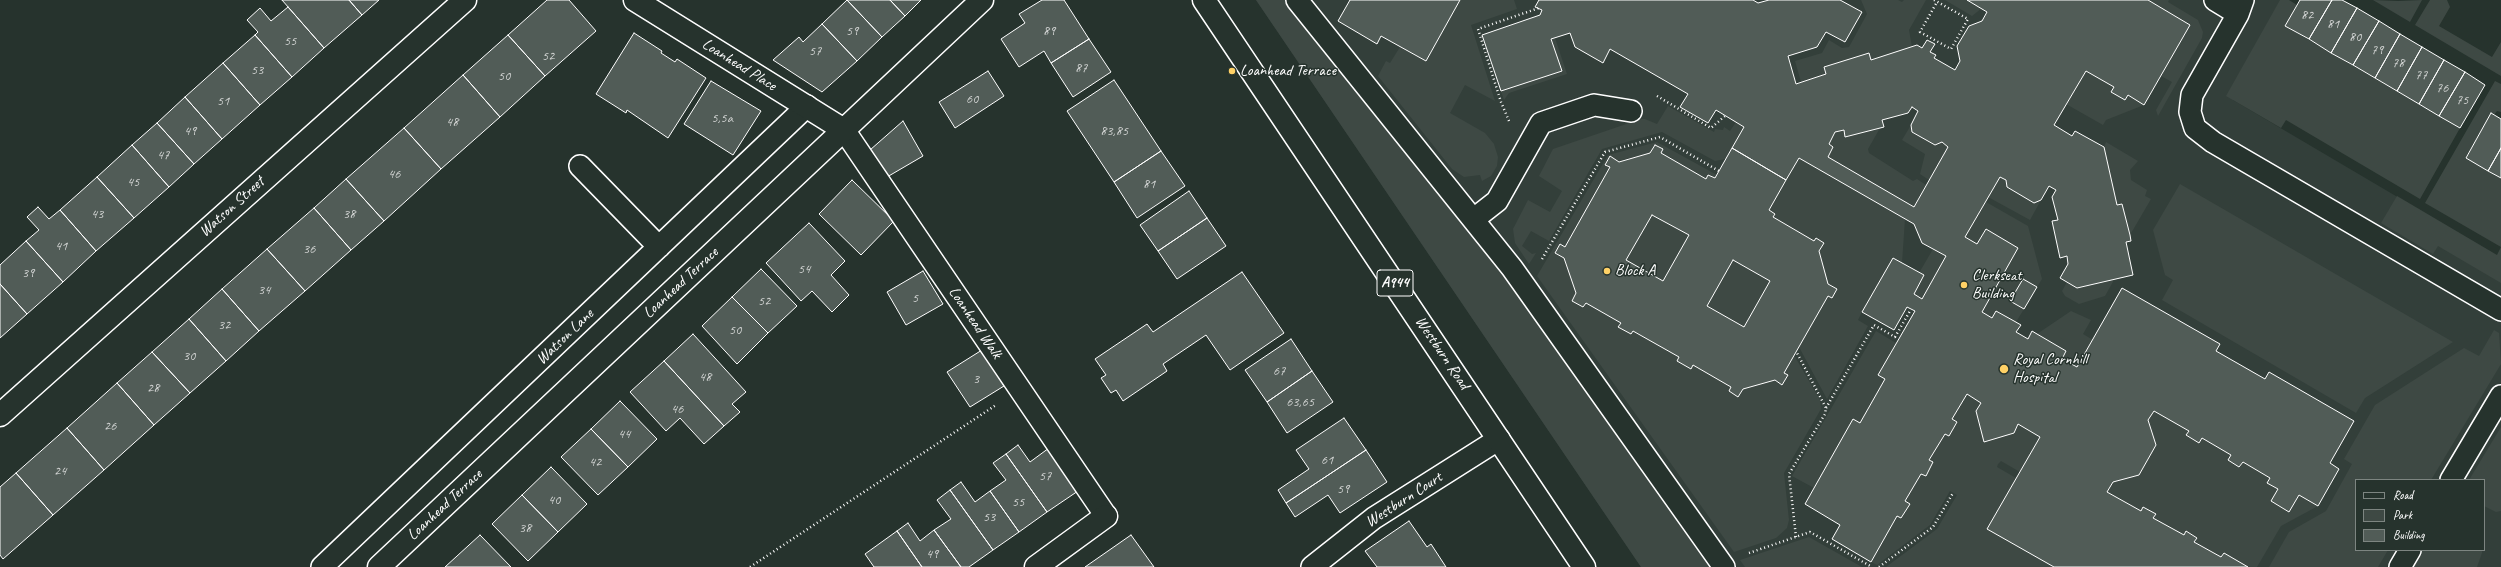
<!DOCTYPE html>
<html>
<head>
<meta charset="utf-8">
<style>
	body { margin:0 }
	#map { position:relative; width:2501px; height:567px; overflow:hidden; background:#26332d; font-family:Caveat,sans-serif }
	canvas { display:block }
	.legend { position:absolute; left:2355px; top:479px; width:130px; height:72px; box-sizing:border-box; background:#26332d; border:1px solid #7d8581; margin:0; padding:5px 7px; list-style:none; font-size:12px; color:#fff }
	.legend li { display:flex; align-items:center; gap:8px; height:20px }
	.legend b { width:20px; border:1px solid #7d8581 }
</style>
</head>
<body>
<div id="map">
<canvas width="2501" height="567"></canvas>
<ul class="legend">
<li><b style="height:5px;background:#26332d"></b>Road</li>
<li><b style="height:11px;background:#3e4944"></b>Park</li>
<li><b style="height:11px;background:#515c57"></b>Building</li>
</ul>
</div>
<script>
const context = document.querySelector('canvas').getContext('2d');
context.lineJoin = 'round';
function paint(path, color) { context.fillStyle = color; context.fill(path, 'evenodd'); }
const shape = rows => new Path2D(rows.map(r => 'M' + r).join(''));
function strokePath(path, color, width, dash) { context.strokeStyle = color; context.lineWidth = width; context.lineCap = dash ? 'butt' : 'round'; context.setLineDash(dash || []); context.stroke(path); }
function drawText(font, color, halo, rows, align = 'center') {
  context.font = font + ' Caveat,sans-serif'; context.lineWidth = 3; context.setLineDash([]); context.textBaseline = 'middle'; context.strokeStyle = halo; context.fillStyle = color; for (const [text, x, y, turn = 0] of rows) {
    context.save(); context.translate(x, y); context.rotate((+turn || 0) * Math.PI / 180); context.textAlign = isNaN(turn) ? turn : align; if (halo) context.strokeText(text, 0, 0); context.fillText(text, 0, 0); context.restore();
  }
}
paint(shape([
	[1256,0,2289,0,2233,100,2501,258,2501,567,1641,567],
	[2356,480,2484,480,2484,550,2356,550]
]), '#333f3a');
paint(shape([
	[1256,0,1287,0,1298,19,1504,274,1712,567,1641,567],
	[1460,0,1514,0,1517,9,1471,25,1495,101,1465,85,1450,113,1485,133,1494,144,1498,157,1497,166,1491,176,1482,181,1480,175,1464,177,1452,169,1378,76,1386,61,1390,63,1400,47,1426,61],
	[1861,0,1898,0,1902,2,1904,0,1926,0,1909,30,1912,47,1871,60,1869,53,1825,67,1826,74,1801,82,1795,61,1822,53,1829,40,1842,48,1849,47,1867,14],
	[1945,0,1967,0,1982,8,1972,16],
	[2148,0,2169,0,2168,2,2198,20,2203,32,2202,38,2158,116,2156,110,2172,82,2161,76,2190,25],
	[2280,0,2289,0,2297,5,2285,26,2460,128,2420,199,2286,120,2281,128,2226,96],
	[2373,0,2398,1,2422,0,2410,22],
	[2430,0,2447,0,2450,7,2439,26,2492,57,2501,42,2501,76,2415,25],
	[1555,38,1567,74,1509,93,1504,100,1501,91,1561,71,1551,39],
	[2086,71,2114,87,2111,92,2125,100,2128,95,2144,105,2106,120,2103,125,2066,104],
	[2495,81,2501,84,2501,112,2497,111,2494,115,2491,114,2466,157,2501,178,2501,283,2438,246,2433,254,2381,223,2397,196,2497,255,2501,247,2425,203],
	[1668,106,1714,132,1715,129,1723,130,1724,127,1730,131,1736,122,1744,127,1726,159,1715,161,1662,132,1602,149,1549,241,1531,231,1522,246,1532,254,1536,253,1529,264,1515,243,1513,229,1528,200,1550,212,1562,191,1539,176,1553,149,1641,119,1645,119,1657,124],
	[1911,125,1912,132,1934,145,1942,142,1948,147,1929,180,1920,174,1925,154,1902,140],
	[1880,128,1868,149,1869,153,1913,181,1917,179,1926,185,1914,207,1828,157,1833,147,1829,144,1835,132,1844,130,1846,137],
	[1657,142,1717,175,1715,178,1708,175,1706,179,1661,153,1663,149,1655,145,1650,153,1606,164,1610,167,1565,247,1555,253,1564,258,1576,293,1572,301,1583,307,1586,303,1621,323,1618,327,1631,334,1633,331,1679,357,1677,361,1691,369,1693,365,1731,387,1729,391,1738,396,1743,389,1775,380,1782,385,1788,375,1784,373,1794,355,1820,400,1821,409,1784,473,1789,520,1787,528,1776,538,1734,552,1537,276,1608,155],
	[2106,142,2138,161,2130,170,2131,180,2147,190,2145,196,2151,199,2130,235,2122,205,2117,205,2104,147],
	[1799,158,1905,219,1902,263,1893,258,1862,312,1858,320,1868,326,1827,399,1799,347,1828,296,1832,298,1837,289,1828,284,1819,251,1824,243,1816,238,1814,241,1773,217,1775,214,1769,210],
	[2000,177,2006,180,2008,187,2034,202,2041,200,2030,220,1988,197],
	[2180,184,2453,342,2365,398,2356,413,2162,300,2173,280,2165,275,2153,230],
	[1986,202,2028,226,2042,279,2037,287,2023,279,2011,301,2024,309,2016,322,1997,311,1992,318,1982,312,2018,248,1986,229,1977,244,1965,237],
	[1652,215,1689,235,1663,281,1626,260],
	[1933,249,1946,256,1922,299,1914,294,1924,275,1919,273],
	[1733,260,1770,281,1744,327,1707,306],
	[2114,280,2105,296,2079,304,2065,296,2062,291,2067,282,2078,288],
	[2071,311,2091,320,2083,334,2093,340,2077,367,2062,359,2066,351,2037,334],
	[2494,330,2499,333,2501,364,2431,480,2356,480,2356,550,2388,550,2378,567,2269,567,2289,532,2326,511,2352,464,2344,459,2375,405,2464,348,2479,356],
	[1876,331,1896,343,1878,375,1885,379,1860,423,1853,419,1814,488,1792,476],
	[1967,394,1981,403,1976,411,2014,433,2018,424,2040,437,2020,472,2001,461,1998,464,1997,467,2016,478,1987,529,2054,567,1886,567,1937,529,1957,495,1950,491,1930,525,1877,565,1871,562,1921,474,1926,476,1933,462,1929,460,1945,434,1949,436,1957,422,1952,419],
	[2154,411,2189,431,2186,435,2199,443,2202,438,2231,455,2228,460,2239,467,2243,462,2270,478,2267,483,2278,489,2271,501,2289,512,2299,495,2318,506,2281,526,2257,567,2248,567,2224,553,2221,557,2194,542,2197,538,2186,531,2184,535,2153,518,2155,514,2144,507,2141,511,2107,492,2113,482,2139,474,2156,445,2148,420],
	[2501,427,2501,511,2496,512,2484,506,2484,480,2469,480],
	[1809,537,1862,567,1745,567,1740,560],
	[2423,550,2482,550,2482,553,2477,567,2412,567]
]), '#3e4944');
const building = shape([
	[282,0,349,0,362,15,324,48,282,0],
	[349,0,379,0,362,15,349,0],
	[547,0,569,0,596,31,545,76,508,35,547,0],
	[847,0,882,37,857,61,822,24,847,0],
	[847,0,890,0,905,16,882,37,847,0],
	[890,0,921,0,905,16,890,0],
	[1042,0,1064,0,1089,39,1051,63,1044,51,1019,67,1001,39,1025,23,1019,14,1042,0],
	[1350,0,1460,0,1426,61,1381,36,1377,44,1338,21,1350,0],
	[1539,0,1753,0,1758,3,1769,0,1840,0,1862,12,1845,42,1826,32,1817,47,1788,56,1796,84,1826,74,1824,67,1869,53,1871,60,1917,45,1922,48,1927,40,1935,44,1930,52,1936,55,1934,58,1955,70,1960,61,1957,46,1969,26,1982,21,1987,12,1967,0,2148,0,2190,25,2144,105,2128,95,2125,100,2111,92,2114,87,2086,71,2054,125,2072,136,2075,131,2104,147,2117,205,2122,204,2130,235,2131,241,2126,242,2133,275,2077,288,2060,278,2068,264,2067,256,2060,258,2052,221,2058,220,2052,197,2056,190,2049,186,2041,200,2034,203,2007,187,2006,180,2000,177,1965,237,1977,244,1986,229,2018,248,1982,312,1992,318,1996,311,2014,321,2021,325,2016,332,2028,339,2032,331,2037,334,2066,351,2062,359,2077,367,2122,288,2220,344,2216,351,2265,379,2269,372,2354,421,2330,463,2339,469,2318,506,2299,495,2289,512,2271,501,2278,489,2267,483,2270,478,2243,462,2239,467,2228,460,2231,455,2202,438,2199,443,2186,435,2189,431,2154,411,2148,420,2156,445,2139,475,2113,482,2107,492,2141,511,2143,507,2156,514,2153,518,2184,535,2186,531,2197,538,2194,542,2221,557,2224,553,2248,567,2054,567,1987,529,2040,437,2018,424,2014,433,1984,442,1976,411,1981,403,1967,394,1952,419,1957,422,1949,436,1945,434,1929,460,1933,462,1926,476,1921,474,1905,501,1910,504,1901,518,1897,516,1871,562,1832,539,1840,525,1805,504,1853,419,1860,423,1885,379,1878,375,1915,311,1907,307,1894,330,1862,312,1893,258,1924,275,1914,294,1922,299,1946,256,1922,243,1914,224,1799,158,1786,180,1732,148,1744,127,1716,110,1708,123,1680,107,1688,94,1610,49,1603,63,1575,47,1570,33,1551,39,1562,71,1501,91,1482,35,1540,15,1542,10,1535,7,1539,0],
	[1912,107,1918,111,1911,125,1912,132,1935,145,1942,142,1948,147,1914,207,1828,157,1833,147,1829,144,1835,132,1844,130,1845,137,1884,127,1882,120,1908,113,1912,107],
	[2300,0,2332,0,2309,39,2285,26,2300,0],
	[2332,0,2342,0,2357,8,2331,53,2309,39,2332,0],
	[288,7,324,48,292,77,255,35,258,32,247,20,260,8,271,21,288,7],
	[2357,8,2379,21,2353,65,2331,53,2357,8],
	[2379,21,2400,34,2375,78,2353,65,2379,21],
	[822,24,857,61,822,92,773,60,799,37,803,42,822,24],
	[634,33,662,51,661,53,675,62,677,59,706,78,668,138,627,110,626,113,596,94,634,33],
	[2400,34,2422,47,2397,91,2375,78,2400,34],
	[255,35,292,77,260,105,223,63,255,35],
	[508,35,545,76,500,117,463,75,508,35],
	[1089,39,1111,72,1073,97,1051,63,1089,39],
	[2422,47,2444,60,2419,104,2397,91,2422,47],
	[2444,60,2465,72,2439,116,2419,104,2444,60],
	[223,63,260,105,222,139,185,97,223,63],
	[988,71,1004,96,955,128,939,102,988,71],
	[2465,72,2485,85,2460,128,2439,116,2465,72],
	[463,75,500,117,441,169,404,128,463,75],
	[1114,80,1161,151,1114,182,1067,111,1114,80],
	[711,81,761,111,733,155,684,124,711,81],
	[185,97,222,139,194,164,157,123,185,97],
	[2491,113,2501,119,2501,148,2488,171,2466,158,2491,113],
	[903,121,923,156,887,177,870,150,903,121],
	[157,123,194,164,169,187,132,145,157,123],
	[404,128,441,169,384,221,346,179,404,128],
	[132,145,169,187,134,218,97,177,132,145],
	[1655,145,1663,149,1661,153,1706,179,1708,175,1715,178,1732,148,1786,180,1769,210,1775,214,1773,217,1814,241,1816,238,1824,243,1819,251,1828,284,1837,289,1832,298,1828,296,1784,373,1788,375,1782,385,1775,380,1743,389,1738,397,1729,391,1731,387,1693,365,1691,369,1677,361,1679,357,1633,331,1631,334,1618,327,1621,323,1586,303,1583,307,1572,301,1576,293,1564,258,1555,253,1560,244,1565,247,1610,167,1605,165,1610,156,1619,162,1650,153,1655,145],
	[1652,215,1689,235,1663,281,1626,260,1652,215],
	[1733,260,1770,281,1744,327,1707,306,1733,260],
	[2501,148,2501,178,2488,171,2501,148],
	[1161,151,1185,186,1137,218,1114,182,1161,151],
	[97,177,134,218,96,251,60,210,97,177],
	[346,179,384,221,351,250,314,208,346,179],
	[852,180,894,221,861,255,819,214,852,180],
	[1189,191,1207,218,1158,251,1140,225,1189,191],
	[38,207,49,219,60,210,96,251,63,282,26,241,39,230,27,217,38,207],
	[314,208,351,250,305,291,267,249,314,208],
	[1207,218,1226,246,1177,279,1158,251,1207,218],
	[809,223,845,261,831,275,849,295,832,312,812,291,801,301,766,263,809,223],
	[26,241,63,282,27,314,0,284,0,265,26,241],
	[267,249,305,291,259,331,222,289,267,249],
	[761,269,797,306,768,333,732,297,761,269],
	[923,271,943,304,906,325,887,292,923,271],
	[1242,272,1284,333,1230,370,1206,335,1163,364,1167,371,1123,401,1116,390,1111,393,1101,378,1106,375,1095,359,1147,324,1153,332,1242,272],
	[2023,279,2037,287,2024,309,2010,301,2023,279],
	[0,284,27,314,0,338,0,284],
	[222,289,259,331,226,361,189,319,222,289],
	[732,297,768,333,737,364,702,326,732,297],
	[189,319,226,361,190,393,152,352,189,319],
	[693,334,746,392,732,404,740,412,724,426,664,361,693,334],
	[1291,339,1312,371,1267,402,1245,370,1291,339],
	[982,350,1004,386,970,407,947,372,982,350],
	[152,352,190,393,154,425,117,383,152,352],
	[664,361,724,426,704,444,680,418,666,431,630,392,664,361],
	[1312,371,1333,402,1287,433,1267,402,1312,371],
	[117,383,154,425,104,470,67,428,117,383],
	[620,401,657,439,628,467,591,429,620,401],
	[1344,418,1366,450,1286,503,1278,490,1309,469,1296,450,1344,418],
	[67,428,104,470,53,515,16,473,67,428],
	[591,429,628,467,598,495,561,457,591,429],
	[1018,445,1030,462,1049,448,1078,491,1047,512,1006,454,1018,445],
	[1366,450,1387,482,1340,513,1328,495,1295,517,1286,503,1366,450],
	[1006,454,1047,512,1019,532,990,491,1006,480,993,463,1006,454],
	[551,467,587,504,558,532,522,495,551,467],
	[16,473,53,515,3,559,0,555,0,487,16,473],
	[961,482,975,502,990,491,1019,532,993,550,950,490,961,482],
	[950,490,993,550,969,567,961,567,934,530,951,519,937,500,950,490],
	[522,495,558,532,528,561,492,524,522,495],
	[1409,521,1427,547,1431,544,1446,567,1377,567,1365,551,1409,521],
	[908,523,920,541,934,530,961,567,922,567,897,531,908,523],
	[897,531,922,567,874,567,865,554,897,531],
	[480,535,511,567,445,567,480,535],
	[1131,535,1154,567,1085,567,1131,535]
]);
paint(building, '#515c57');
strokePath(building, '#fff', 1);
const lane = shape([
	[1297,0,1512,268,1724,567],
	[2215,0,2238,14],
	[2243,0,2238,14,2192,95,2190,112,2195,128,2213,142,2501,310],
	[844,130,1106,516],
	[580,166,659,247],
	[1474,219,1497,201,1541,123,1594,105,1631,111],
	[2451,480,2501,396],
	[322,567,807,106],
	[1312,567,1374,518,1499,439],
	[2400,567,2410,550]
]);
const street = shape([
	[635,0,844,130],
	[379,567,982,0],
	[1036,567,1106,516]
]);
const secondary = shape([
	[0,415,465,0]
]);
const primary = shape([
	[1204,0,1584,567]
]);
strokePath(lane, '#fff', 24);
strokePath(street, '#fff', 25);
strokePath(secondary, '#fff', 25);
strokePath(primary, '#fff', 25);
strokePath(shape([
	[1934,0,1968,19,1951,49,1920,32,1937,2],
	[1657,96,1711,128,1725,116],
	[1509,121,1501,102,1478,29,1539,8],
	[1542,259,1605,152,1660,137,1719,171],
	[1826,408,1874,325,1895,337,1910,311],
	[1796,537,1789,474,1825,414,1826,408,1796,351],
	[1749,553,1810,532,1872,567],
	[750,567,996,405],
	[1879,567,1933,527,1953,493]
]), '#fff', 2.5, [1, 3]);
strokePath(lane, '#26332d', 21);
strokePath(street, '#26332d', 22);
strokePath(secondary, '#26332d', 22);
strokePath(primary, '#26332d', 22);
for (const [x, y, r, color] of [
	[1232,71,4,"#ffd166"],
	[1607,271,4,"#ffd166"],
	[1964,285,4,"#ffd166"],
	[2004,369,5,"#ffd166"]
]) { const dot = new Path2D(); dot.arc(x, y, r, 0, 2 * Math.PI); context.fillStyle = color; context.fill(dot); strokePath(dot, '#26332d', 1.5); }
drawText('14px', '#d4d6d5', null, [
	["82",2307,15],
	["81",2333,24],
	["59",852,31],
	["89",1049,31],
	["80",2355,37],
	["55",290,41],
	["79",2377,50],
	["57",815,51],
	["52",548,56],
	["78",2398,63],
	["87",1081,68],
	["53",257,70],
	["77",2421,75],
	["50",504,76],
	["76",2442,88],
	["60",972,99],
	["75",2462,100],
	["51",223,101],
	["5,5a",722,118],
	["48",452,122],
	["49",190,131],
	["83,85",1114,131],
	["47",163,155],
	["46",394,174],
	["45",133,182],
	["81",1149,184],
	["43",97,214],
	["38",349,214],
	["41",61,246],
	["36",309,249],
	["54",804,269],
	["39",28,273],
	["34",264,290],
	["5",915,298],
	["52",764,301],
	["32",224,325],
	["50",735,330],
	["30",189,356],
	["67",1279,371],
	["48",705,377],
	["3",976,379],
	["28",153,388],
	["63,65",1300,402],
	["46",677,409],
	["26",110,426],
	["44",624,434],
	["61",1327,460],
	["42",595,462],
	["24",60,471],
	["57",1045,476],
	["59",1343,489],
	["40",554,500],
	["55",1018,502],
	["53",989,517],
	["38",525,528],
	["49",932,554]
]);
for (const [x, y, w] of [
	[1395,283,36]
]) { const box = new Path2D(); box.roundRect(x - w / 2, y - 13, w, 26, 3); context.fillStyle = '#26332d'; context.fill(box); strokePath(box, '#fff', 1); }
drawText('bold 15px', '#fff', null, [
	["A944",1395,283]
]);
drawText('16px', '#fff', '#26332d', [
	["Loanhead Place",739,65,32],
	["Watson Street",232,207,-42],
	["Loanhead Terrace",681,283,-43],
	["Loanhead Walk",975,323,56],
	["Watson Lane",565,337,-44],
	["Westburn Road",1442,353,56],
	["Westburn Court",1404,500,-33],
	["Loanhead Terrace",445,505,-43]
]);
drawText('16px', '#fff', '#26332d', [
	["Loanhead Terrace",1240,71],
	["Block A",1615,271],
	["Clerkseat",1972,276],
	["Building",1972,294],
	["Royal Cornhill",2013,360],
	["Hospital",2013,378]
], 'left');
</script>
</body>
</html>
